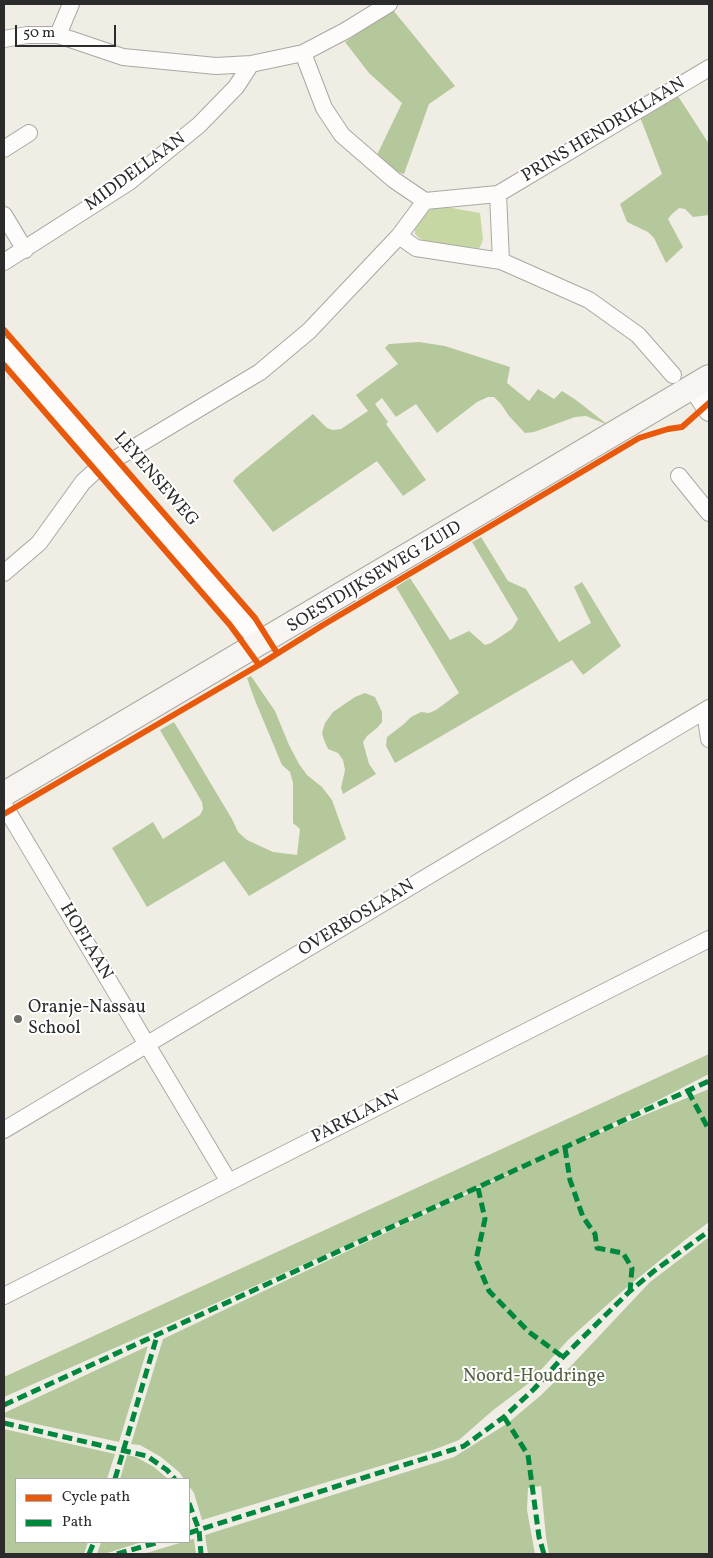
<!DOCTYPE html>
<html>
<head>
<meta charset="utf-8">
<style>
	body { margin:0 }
	#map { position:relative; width:713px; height:1558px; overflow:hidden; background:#f0ede4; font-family:Vollkorn,serif }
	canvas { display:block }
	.frame { position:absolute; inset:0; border:5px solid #2b2b2b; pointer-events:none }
	.legend { position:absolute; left:15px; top:1478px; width:175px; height:65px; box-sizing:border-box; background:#fff; border:1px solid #aaa; margin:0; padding:6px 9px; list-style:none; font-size:15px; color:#2b2b2b }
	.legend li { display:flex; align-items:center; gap:10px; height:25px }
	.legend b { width:25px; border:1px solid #aaa }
	.scale { position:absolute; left:15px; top:25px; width:101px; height:22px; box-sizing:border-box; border:2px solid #2b2b2b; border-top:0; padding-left:6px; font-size:15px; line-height:18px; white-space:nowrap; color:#2b2b2b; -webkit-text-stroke:4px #fff; paint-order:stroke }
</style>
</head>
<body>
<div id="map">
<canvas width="713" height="1558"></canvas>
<div class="frame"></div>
<ul class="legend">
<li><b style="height:6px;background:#e8590c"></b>Cycle path</li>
<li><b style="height:6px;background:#00873e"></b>Path</li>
</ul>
<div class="scale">50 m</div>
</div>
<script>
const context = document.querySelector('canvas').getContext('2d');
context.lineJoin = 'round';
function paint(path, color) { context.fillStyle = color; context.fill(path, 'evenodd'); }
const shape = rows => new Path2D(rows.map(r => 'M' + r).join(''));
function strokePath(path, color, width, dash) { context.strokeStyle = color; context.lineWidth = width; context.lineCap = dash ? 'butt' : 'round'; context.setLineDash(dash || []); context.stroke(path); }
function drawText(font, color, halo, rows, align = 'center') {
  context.font = font + ' Vollkorn,serif'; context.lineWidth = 4; context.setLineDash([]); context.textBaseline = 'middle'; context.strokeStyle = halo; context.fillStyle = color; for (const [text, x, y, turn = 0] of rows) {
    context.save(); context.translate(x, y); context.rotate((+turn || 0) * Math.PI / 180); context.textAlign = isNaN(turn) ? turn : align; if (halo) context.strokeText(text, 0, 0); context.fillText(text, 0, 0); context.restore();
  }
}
paint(shape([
	[441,206,480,213,483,239,481,245,479,248,430,244,419,238,415,234,415,226,427,211]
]), '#c6d7a3');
paint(shape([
	[393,10,455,86,429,104,404,174,395,171,376,157,402,103,369,73,345,42],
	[678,96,709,144,709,215,693,217,685,209,679,208,671,215,668,219,683,247,666,263,654,238,648,232,627,222,620,204,662,174,640,117],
	[419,342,445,346,510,367,507,383,529,401,538,389,554,399,562,391,576,400,608,425,586,416,575,417,534,432,525,433,509,416,501,404,494,397,488,397,477,402,437,433,416,404,396,417,382,398,375,404,388,422,386,424,426,480,403,496,377,461,273,532,233,481,236,477,313,414,327,428,333,430,341,429,368,411,356,395,398,364,385,348,389,344],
	[481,537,508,581,526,589,559,642,591,623,574,587,582,582,621,646,583,675,572,660,395,763,386,746,387,737,404,724,411,717,421,712,429,713,436,710,459,693,396,587,410,578,450,640,469,631,485,645,491,643,512,629,518,619,472,542],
	[251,676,275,711,289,745,299,764,307,775,322,787,332,800,346,839,249,896,224,861,147,907,112,848,153,822,163,839,200,815,203,809,202,802,160,730,174,722,232,819,238,832,247,840,273,852,297,855,300,829,293,823,293,783,290,772,282,765,254,698,247,678],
	[365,693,375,697,382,712,382,722,377,728,367,736,363,742,369,764,376,774,343,794,341,788,345,770,343,760,338,753,328,749,324,740,322,733,325,723,333,712,355,697],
	[709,1054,709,1074,573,1144,709,1089,709,1222,685,1240,626,1288,569,1339,529,1383,492,1411,459,1440,433,1450,202,1520,194,1493,189,1486,189,1479,184,1479,179,1472,161,1457,140,1445,131,1444,163,1339,539,1160,4,1397,4,1377],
	[709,1237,709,1554,549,1554,546,1537,541,1486,528,1488,527,1510,535,1554,208,1554,205,1535,454,1457,462,1452,508,1423,540,1396,570,1367,650,1282],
	[148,1346,119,1442,4,1417,4,1413],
	[4,1429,115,1454,107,1479,16,1479,16,1542,88,1542,84,1554,4,1554],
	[127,1455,136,1457,154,1467,168,1479,120,1479],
	[194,1539,196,1554,143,1554,183,1542,189,1542,189,1540],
	[101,1542,142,1542,104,1554,97,1554]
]), '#b4c89b');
const minor = shape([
	[58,35,123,57,216,66,251,64,303,53,345,31,389,4],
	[4,39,27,35,58,35,71,4],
	[303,53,324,108,342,135,394,180,425,201],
	[4,149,29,133],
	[498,194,709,68],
	[4,215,25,250],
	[501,261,416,248,399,236,425,201,498,194,501,261,589,300,638,335,673,375],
	[4,262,129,182,199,125,236,87,251,64],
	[679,476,709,513],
	[4,573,39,543,83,482,95,471,260,372,309,331,399,236],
	[705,711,709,739],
	[4,805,229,1182],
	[4,1130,709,708],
	[4,1296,709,939]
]);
const tertiary = shape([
	[4,348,260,641],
	[693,387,709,411]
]);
const secondary = shape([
	[4,794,709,377]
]);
strokePath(minor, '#a9a8a3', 18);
strokePath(tertiary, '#a9a8a3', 22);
strokePath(secondary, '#a9a8a3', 26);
strokePath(shape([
	[4,381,9,377]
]), '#cccbc9', 2.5, [1, 4]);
strokePath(minor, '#fdfcfb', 16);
strokePath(tertiary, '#fdfcfb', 20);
strokePath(secondary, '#f8f4f1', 24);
strokePath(shape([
	[688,1091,709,1130],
	[565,1148,570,1180,583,1217,595,1234,597,1248,623,1253,632,1268,630,1291],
	[478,1188,485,1219,476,1260,489,1291,529,1332,563,1357],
	[4,1405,709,1081],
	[504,1417,528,1455,539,1537,544,1554],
	[4,1423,147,1456,167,1470,175,1479],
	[115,1479,157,1336],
	[189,1503,199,1530,201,1554],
	[189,1533,464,1446,504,1417,534,1389,563,1357,630,1291,654,1271,709,1231],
	[89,1554,94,1542],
	[117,1554,159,1542]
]), '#00873e', 5, [10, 5]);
strokePath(shape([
	[4,330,255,618,277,653],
	[4,365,230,625,259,665],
	[4,814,259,665,323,625,639,438,668,429,682,427,709,403]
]), '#e8590c', 6);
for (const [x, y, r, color] of [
	[18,1019,5,"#706f6c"]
]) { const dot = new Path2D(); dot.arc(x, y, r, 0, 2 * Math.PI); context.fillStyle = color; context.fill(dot); strokePath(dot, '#fff', 2); }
drawText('18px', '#2b2b2b', '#fff', [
	["PRINS HENDRIKLAAN",604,131,-31],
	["MIDDELLAAN",136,173,-36],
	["LEYENSEWEG",155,480,49],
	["SOESTDIJKSEWEG ZUID",375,578,-31],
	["OVERBOSLAAN",357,919,-31],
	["HOFLAAN",85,942,59],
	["PARKLAAN",356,1118,-27]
]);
drawText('18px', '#2b2b2b', '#fff', [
	["Oranje-Nassau",28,1009],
	["School",28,1030]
], 'left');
drawText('18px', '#556142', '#fff', [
	["Noord-Houdringe",534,1378]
]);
</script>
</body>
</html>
